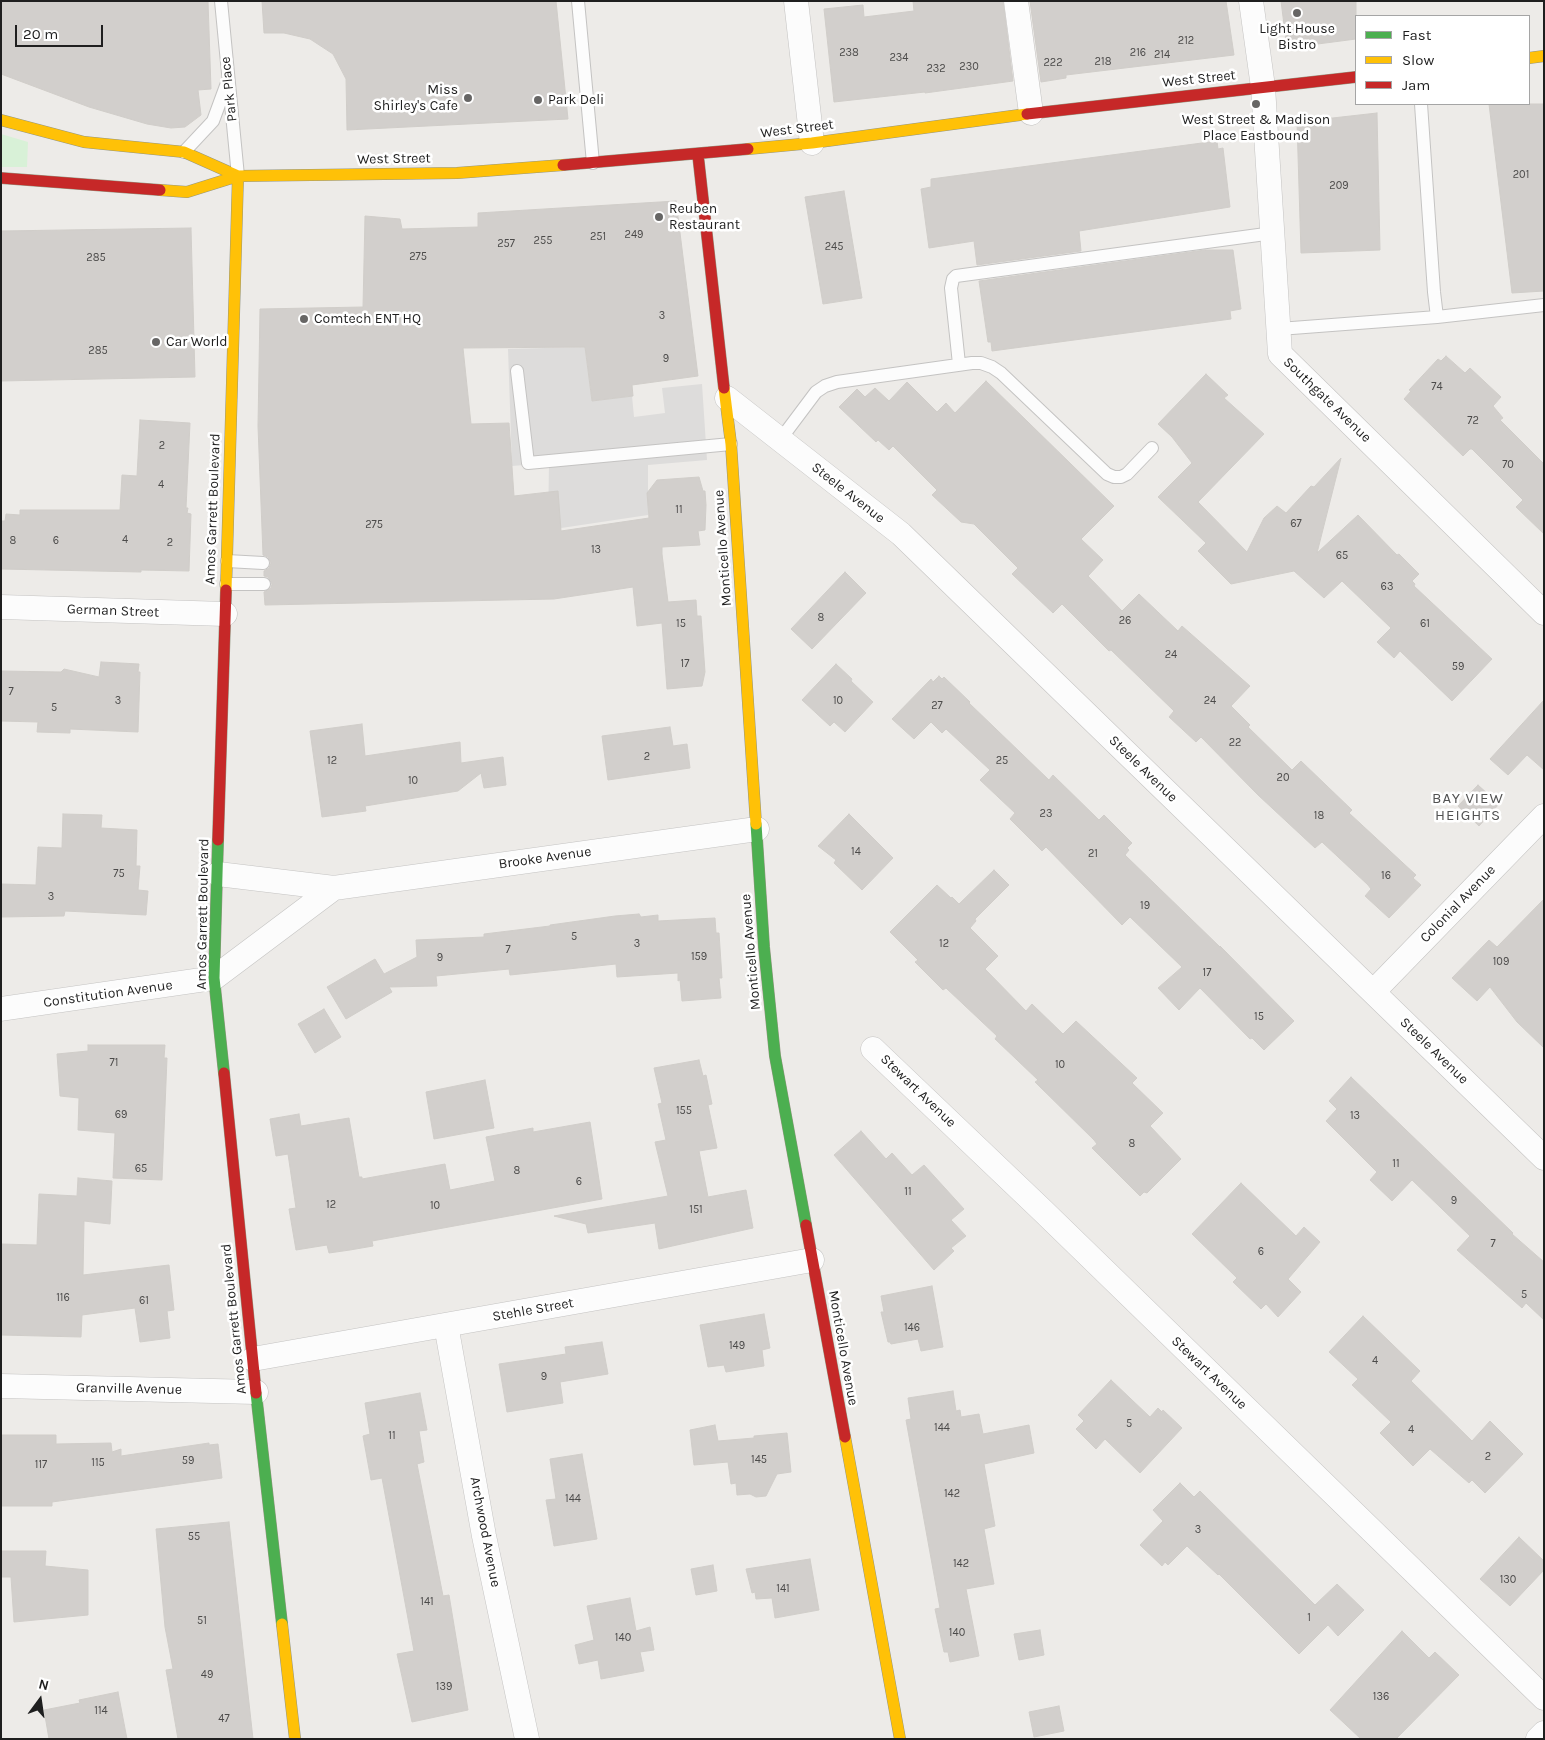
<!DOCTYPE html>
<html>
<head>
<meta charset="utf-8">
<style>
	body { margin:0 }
	#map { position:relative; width:1545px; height:1740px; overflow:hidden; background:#edebe8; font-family:Karla,sans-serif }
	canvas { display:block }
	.frame { position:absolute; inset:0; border:2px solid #1f1f1f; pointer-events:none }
	.legend { position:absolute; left:1355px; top:15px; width:175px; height:90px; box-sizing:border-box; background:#fff; border:1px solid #a5a5a5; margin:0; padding:6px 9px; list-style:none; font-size:15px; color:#1f1f1f }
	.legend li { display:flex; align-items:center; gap:10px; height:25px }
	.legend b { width:25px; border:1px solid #a5a5a5 }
	.north { position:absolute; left:15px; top:1675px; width:50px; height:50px; -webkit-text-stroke:4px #fff; paint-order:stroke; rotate:14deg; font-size:14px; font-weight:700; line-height:20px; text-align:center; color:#1f1f1f }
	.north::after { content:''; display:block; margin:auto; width:18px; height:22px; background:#1f1f1f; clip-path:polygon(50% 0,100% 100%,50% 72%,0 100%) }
	.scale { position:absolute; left:15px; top:25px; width:88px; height:22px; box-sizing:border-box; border:2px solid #1f1f1f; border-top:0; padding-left:6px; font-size:15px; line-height:18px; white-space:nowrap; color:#1f1f1f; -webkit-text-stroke:4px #fff; paint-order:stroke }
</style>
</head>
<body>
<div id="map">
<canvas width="1545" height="1740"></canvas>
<div class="frame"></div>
<ul class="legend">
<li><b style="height:6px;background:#4caf50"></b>Fast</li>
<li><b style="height:6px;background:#ffc107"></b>Slow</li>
<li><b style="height:6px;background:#c62828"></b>Jam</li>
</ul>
<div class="north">N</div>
<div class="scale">20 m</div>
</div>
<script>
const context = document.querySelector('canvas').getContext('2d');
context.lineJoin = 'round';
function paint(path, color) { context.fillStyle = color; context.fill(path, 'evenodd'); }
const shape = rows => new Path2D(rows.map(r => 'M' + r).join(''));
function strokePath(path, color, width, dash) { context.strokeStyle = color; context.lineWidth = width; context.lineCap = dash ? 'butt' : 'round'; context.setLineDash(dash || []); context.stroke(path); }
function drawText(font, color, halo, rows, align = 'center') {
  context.font = font + ' Karla,sans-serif'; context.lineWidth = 5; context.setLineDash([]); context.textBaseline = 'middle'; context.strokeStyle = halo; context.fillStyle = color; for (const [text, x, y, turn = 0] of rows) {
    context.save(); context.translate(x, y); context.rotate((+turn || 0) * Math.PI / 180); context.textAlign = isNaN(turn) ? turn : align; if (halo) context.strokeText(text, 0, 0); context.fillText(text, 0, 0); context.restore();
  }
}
paint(shape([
	[1,134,28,142,27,167,1,167]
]), '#d8f1d7');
paint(shape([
	[585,347,592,401,632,396,634,417,665,413,662,388,702,384,707,460,648,465,648,515,548,530,549,463,512,466,508,349]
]), '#dddcdb');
const building = shape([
	[1,1,208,1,211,89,198,90,201,115,185,127,171,128,147,124,89,107,1,74,1,1],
	[262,1,556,1,568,119,347,130,346,79,333,54,310,39,284,33,264,33,262,1],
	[913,1,1003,1,1013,81,925,93,925,92,834,102,824,9,863,5,864,17,914,11,913,1],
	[1030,1,1226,1,1234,55,1066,75,1066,78,1041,82,1030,1],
	[1281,1,1356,1,1356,39,1287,48,1281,1],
	[1489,104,1544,104,1544,291,1512,293,1489,104],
	[1377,113,1380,250,1301,253,1297,122,1377,113],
	[1217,141,1218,149,1223,148,1230,207,1079,231,1081,251,977,265,974,241,929,248,921,189,931,187,931,179,1217,141],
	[844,191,862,298,823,304,805,197,844,191],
	[676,201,698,376,632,385,633,396,592,401,585,347,463,348,471,424,509,423,514,496,558,491,561,531,649,518,647,493,657,480,699,477,703,491,705,491,706,505,705,530,698,531,700,545,662,547,662,554,668,602,696,600,697,616,701,616,705,672,702,686,667,689,662,623,637,626,633,587,554,599,265,605,264,592,271,588,272,584,268,577,264,576,264,571,269,568,271,563,268,557,263,555,258,426,260,309,363,307,365,216,400,219,402,229,478,227,478,213,676,201],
	[191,228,195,377,1,381,1,231,191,228],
	[1205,250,1233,250,1241,309,1230,311,1231,319,992,351,991,342,988,342,979,281,1205,250],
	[1446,356,1465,373,1470,368,1501,397,1493,406,1503,418,1500,420,1544,464,1544,534,1516,507,1523,500,1472,449,1470,449,1463,456,1404,399,1411,391,1409,390,1438,359,1441,361,1446,356],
	[1206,374,1228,395,1224,398,1264,434,1198,502,1247,552,1264,518,1277,506,1286,513,1311,486,1314,487,1341,458,1317,553,1358,515,1397,555,1399,554,1419,574,1412,581,1415,584,1414,586,1492,659,1452,701,1400,651,1394,658,1377,642,1391,628,1342,581,1324,598,1294,571,1231,584,1198,551,1206,543,1158,497,1192,463,1172,437,1158,424,1206,374],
	[986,381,1114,506,1081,539,1103,560,1088,576,1122,611,1139,594,1178,631,1182,626,1250,686,1231,706,1250,725,1248,727,1292,770,1301,761,1352,810,1349,813,1416,875,1413,878,1421,885,1389,918,1365,896,1371,889,1368,885,1322,842,1315,848,1258,795,1201,737,1196,742,1169,717,1174,711,1111,650,1109,651,1062,604,1053,613,1012,574,1018,568,974,524,961,522,932,495,937,490,893,446,889,450,878,440,876,442,839,407,857,389,865,397,875,388,889,401,907,382,937,412,946,403,955,413,986,381],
	[140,420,190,423,186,508,188,508,187,513,191,514,189,571,141,570,141,572,1,569,1,521,5,521,6,514,20,515,20,510,120,510,122,475,137,476,140,420],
	[845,572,866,593,812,649,791,629,845,572],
	[101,662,139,664,138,672,140,672,138,732,70,729,70,733,37,732,38,722,1,721,1,671,61,672,64,669,99,677,101,662],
	[836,664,852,679,851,681,873,702,845,732,834,722,830,726,802,700,836,664],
	[939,676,942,679,944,677,970,702,969,703,1049,780,1053,775,1099,820,1104,815,1132,843,1127,848,1129,850,1125,855,1220,947,1220,946,1294,1021,1264,1050,1252,1038,1250,1039,1200,988,1179,1010,1158,988,1182,967,1130,917,1122,925,1046,847,1042,851,1010,819,1015,813,980,780,990,770,946,729,942,733,931,722,914,739,892,719,931,679,933,682,939,676],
	[1544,700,1544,770,1527,755,1508,775,1490,759,1544,700],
	[362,724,365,756,460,742,461,763,503,757,506,785,484,788,481,773,458,791,365,806,366,811,322,817,310,731,362,724],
	[670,727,673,746,687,744,690,768,608,780,602,736,670,727],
	[1478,785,1499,804,1479,826,1458,806,1478,785],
	[63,814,102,815,101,828,137,830,136,866,140,866,138,890,148,891,146,915,65,911,64,916,1,917,1,884,36,885,38,847,62,848,63,814],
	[849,814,893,858,862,890,834,863,836,860,818,846,849,814],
	[994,870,1009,885,975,919,976,921,970,928,998,956,985,969,1026,1011,1032,1004,1063,1034,1076,1021,1137,1078,1132,1083,1163,1113,1150,1126,1181,1159,1147,1193,1144,1192,1140,1196,1092,1148,1097,1144,1094,1140,1035,1082,1038,1080,995,1039,997,1036,946,988,943,990,915,962,918,960,890,932,937,885,951,898,952,897,959,904,994,870],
	[1544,899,1544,1048,1517,1022,1490,987,1477,1001,1452,978,1489,940,1497,947,1544,899],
	[639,914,641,917,658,915,658,921,715,918,716,933,719,933,722,978,719,978,721,998,682,1001,680,980,678,981,678,973,617,977,616,964,510,975,509,969,436,976,437,986,389,987,392,992,346,1019,327,987,375,959,384,974,417,957,416,940,484,937,484,934,550,926,550,925,615,916,639,914],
	[324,1009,341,1037,315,1053,298,1024,324,1009],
	[88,1045,165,1045,164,1058,167,1058,162,1180,113,1178,115,1133,78,1130,79,1098,60,1096,57,1054,88,1051,88,1045],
	[699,1060,703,1076,706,1075,712,1104,708,1105,717,1148,699,1151,708,1197,746,1190,753,1228,659,1249,655,1223,588,1233,586,1224,554,1216,668,1196,655,1142,666,1140,658,1104,662,1103,654,1068,699,1060],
	[1351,1077,1513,1233,1512,1234,1544,1262,1544,1320,1526,1303,1522,1308,1457,1250,1470,1236,1412,1180,1392,1201,1370,1180,1377,1172,1326,1121,1337,1109,1329,1101,1351,1077],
	[485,1080,494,1128,434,1139,426,1092,485,1080],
	[299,1114,301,1126,349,1118,359,1177,362,1177,362,1179,445,1164,450,1190,495,1181,486,1137,533,1128,533,1132,590,1122,602,1199,372,1241,373,1246,350,1250,329,1253,327,1245,296,1250,289,1209,296,1208,288,1154,276,1156,270,1119,299,1114],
	[861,1131,886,1159,892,1153,912,1175,924,1165,964,1209,951,1220,966,1236,951,1248,954,1251,934,1270,834,1155,861,1131],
	[78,1178,112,1181,110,1224,84,1221,83,1275,169,1265,174,1310,167,1311,170,1338,140,1342,135,1308,82,1315,81,1337,1,1335,1,1244,37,1245,39,1194,77,1196,78,1178],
	[1241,1183,1296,1236,1304,1227,1320,1242,1288,1279,1301,1292,1278,1317,1266,1304,1261,1309,1233,1282,1237,1278,1192,1234,1241,1183],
	[932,1286,943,1347,921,1351,918,1339,891,1344,890,1342,888,1342,881,1312,884,1312,881,1296,932,1286],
	[764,1314,770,1348,762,1350,764,1366,726,1372,724,1365,708,1367,700,1325,764,1314],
	[1363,1316,1420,1371,1411,1381,1472,1441,1490,1421,1523,1454,1485,1493,1472,1480,1469,1483,1430,1449,1413,1466,1380,1433,1391,1422,1352,1385,1358,1379,1329,1352,1363,1316],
	[602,1342,608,1374,560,1382,563,1403,507,1412,499,1364,566,1354,565,1347,602,1342],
	[1111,1380,1150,1417,1158,1408,1162,1412,1163,1410,1182,1428,1140,1473,1105,1439,1096,1449,1076,1429,1084,1421,1078,1415,1111,1380],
	[953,1391,956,1411,960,1410,961,1417,979,1414,983,1434,1029,1425,1034,1453,984,1464,995,1526,984,1529,994,1584,966,1589,979,1656,950,1662,948,1652,944,1652,935,1609,940,1608,906,1420,911,1419,908,1398,953,1391],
	[420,1393,427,1430,419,1431,424,1462,417,1464,443,1596,449,1595,468,1710,412,1722,397,1654,414,1651,382,1478,371,1480,363,1436,370,1434,365,1403,420,1393],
	[715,1425,718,1441,754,1438,754,1436,787,1433,791,1472,777,1474,766,1496,756,1497,750,1494,737,1495,736,1483,731,1484,728,1462,694,1465,690,1430,715,1425],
	[1,1435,56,1435,56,1444,111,1443,112,1452,121,1449,121,1456,209,1443,209,1445,218,1444,222,1478,52,1502,52,1506,1,1506,1,1435],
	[582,1454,597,1539,554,1546,546,1500,556,1499,550,1459,582,1454],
	[1180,1483,1194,1497,1200,1491,1315,1605,1337,1584,1364,1610,1338,1636,1328,1625,1299,1654,1219,1574,1218,1575,1187,1546,1168,1565,1165,1562,1162,1566,1140,1545,1163,1521,1153,1510,1180,1483],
	[229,1522,253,1739,178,1739,166,1670,173,1669,165,1627,156,1529,229,1522],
	[1519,1537,1544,1561,1544,1570,1510,1606,1480,1579,1519,1537],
	[1,1551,46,1551,45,1566,88,1570,88,1615,14,1622,11,1577,1,1577,1,1551],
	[810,1559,819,1610,775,1618,772,1598,756,1599,755,1592,752,1593,746,1569,810,1559],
	[713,1565,717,1591,696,1595,691,1569,713,1565],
	[630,1598,636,1631,650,1627,654,1650,640,1652,644,1671,601,1679,598,1660,579,1664,575,1645,594,1640,587,1606,630,1598],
	[1040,1630,1044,1655,1019,1660,1014,1634,1040,1630],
	[1402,1631,1429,1658,1435,1652,1459,1675,1396,1739,1361,1739,1330,1710,1402,1631],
	[118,1692,127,1739,49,1739,44,1710,80,1703,79,1700,118,1692],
	[1059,1706,1064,1731,1034,1737,1029,1712,1059,1706]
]);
paint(building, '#d2cfcc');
strokePath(building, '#d0cdc9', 1);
const lane = shape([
	[221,1,238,176],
	[578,1,593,163],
	[1421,104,1434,292,1437,317,1544,305],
	[184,152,213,121,227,83],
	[1279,329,1437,317],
	[959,364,951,288,953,279,956,276,1273,233],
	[517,371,528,463,731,444],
	[780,440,816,392,825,386,837,382,972,363,981,363,992,367,1001,373,1107,474,1114,477,1121,477,1127,474,1152,448],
	[227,561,263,563],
	[226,584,264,584]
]);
const street = shape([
	[796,1,812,143],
	[1016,1,1031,113],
	[1251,1,1263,87,1280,354,1544,613],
	[727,398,901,534,1544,1158],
	[1,607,225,614],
	[218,874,334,888,757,829],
	[1373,992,1544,816],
	[1,1009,214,978,334,888],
	[873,1049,1043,1211,1544,1698],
	[446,1325,484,1536,527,1739],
	[253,1359,812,1260],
	[1,1386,256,1392],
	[1538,1739,1544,1733]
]);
const fast = shape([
	[756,824,764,947,775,1056,806,1225],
	[218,840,214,978,224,1073],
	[256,1393,282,1624]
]);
const slow = shape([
	[1529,58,1544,56],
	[1,120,84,142,184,152,238,176],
	[748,149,812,143,1027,114],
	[160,190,187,192,238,176,457,173,563,165],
	[724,388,731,444,756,824],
	[226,590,238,176],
	[845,1437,900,1739],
	[282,1624,295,1739]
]);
const jam = shape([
	[1027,114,1356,77],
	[698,155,724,388],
	[563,165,748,149],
	[1,178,160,190],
	[218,840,226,590],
	[224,1073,256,1393],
	[806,1225,845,1437]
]);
strokePath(lane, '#c4c3c2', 14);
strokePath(street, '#c4c3c2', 25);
strokePath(fast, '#949681', 12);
strokePath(slow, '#949681', 12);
strokePath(jam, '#949681', 12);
strokePath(lane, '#fcfcfc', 12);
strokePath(street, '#fcfcfc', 24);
strokePath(fast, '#4caf50', 11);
strokePath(slow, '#ffc107', 11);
strokePath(jam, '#c62828', 11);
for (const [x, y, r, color] of [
	[1297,13,5,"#676665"],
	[468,98,5,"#676665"],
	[538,100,5,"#676665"],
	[1256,104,5,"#676665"],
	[659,217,5,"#676665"],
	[304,319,5,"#676665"],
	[156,342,5,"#676665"]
]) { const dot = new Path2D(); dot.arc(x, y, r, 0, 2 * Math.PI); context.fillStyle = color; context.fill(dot); strokePath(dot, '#fff', 2); }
drawText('11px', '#4c4b4a', null, [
	["212",1186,41],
	["238",849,53],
	["216",1138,53],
	["214",1162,55],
	["234",899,58],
	["218",1103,62],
	["222",1053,63],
	["230",969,67],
	["232",936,69],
	["201",1521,175],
	["209",1339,186],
	["249",634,235],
	["251",598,237],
	["255",543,241],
	["257",506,244],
	["245",834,247],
	["275",418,257],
	["285",96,258],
	["3",662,316],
	["285",98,351],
	["9",666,359],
	["74",1437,387],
	["72",1473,421],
	["2",162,446],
	["70",1508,465],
	["4",161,485],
	["11",679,510],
	["67",1296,524],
	["275",374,525],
	["4",125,540],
	["8",13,541],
	["6",56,541],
	["2",170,543],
	["13",596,550],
	["65",1342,556],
	["63",1387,587],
	["8",821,618],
	["26",1125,621],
	["15",681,624],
	["61",1425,624],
	["24",1171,655],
	["17",685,664],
	["59",1458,667],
	["7",11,692],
	["3",118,701],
	["10",838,701],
	["24",1210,701],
	["27",937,706],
	["5",54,708],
	["22",1235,743],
	["2",647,757],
	["12",332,761],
	["25",1002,761],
	["20",1283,778],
	["10",413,781],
	["23",1046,814],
	["18",1319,816],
	["14",856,852],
	["21",1093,854],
	["75",119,874],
	["16",1386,876],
	["3",51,897],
	["19",1145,906],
	["5",574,937],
	["3",637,944],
	["12",944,944],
	["7",508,950],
	["159",699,957],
	["9",440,958],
	["109",1501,962],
	["17",1207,973],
	["15",1259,1017],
	["71",114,1063],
	["10",1060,1065],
	["155",684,1111],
	["69",121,1115],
	["13",1355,1116],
	["8",1132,1144],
	["11",1396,1164],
	["65",141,1169],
	["8",517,1171],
	["6",579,1182],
	["11",908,1192],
	["9",1454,1201],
	["12",331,1205],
	["10",435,1206],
	["151",696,1210],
	["7",1493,1244],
	["6",1261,1252],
	["5",1524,1295],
	["116",63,1298],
	["61",144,1301],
	["146",912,1328],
	["149",737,1346],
	["4",1375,1361],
	["9",544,1377],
	["5",1129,1424],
	["144",942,1428],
	["4",1411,1430],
	["11",392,1436],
	["2",1488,1457],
	["145",759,1460],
	["59",188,1461],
	["115",98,1463],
	["117",41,1465],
	["142",952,1494],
	["144",573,1499],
	["3",1198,1530],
	["55",194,1537],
	["142",961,1564],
	["130",1508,1580],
	["141",783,1589],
	["141",427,1602],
	["1",1309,1618],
	["51",202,1621],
	["140",957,1633],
	["140",623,1638],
	["49",207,1675],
	["139",444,1687],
	["136",1381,1697],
	["114",101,1711],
	["47",224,1719]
]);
drawText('14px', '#1f1f1f', '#fff', [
	["Light House",1297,29,"center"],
	["Bistro",1297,45,"center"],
	["Miss",458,90,"right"],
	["Shirley's Cafe",458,106,"right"],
	["Park Deli",548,100],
	["West Street & Madison",1256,120,"center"],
	["Place Eastbound",1256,136,"center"],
	["Reuben",669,209],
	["Restaurant",669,225],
	["Comtech ENT HQ",314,319],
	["Car World",166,342]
], 'left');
drawText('14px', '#1f1f1f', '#fff', [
	["West Street",1199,79,-6],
	["Park Place",229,89,-96],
	["West Street",797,129,-7],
	["West Street",394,159,-1],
	["Southgate Avenue",1327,400,44],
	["Steele Avenue",848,493,38],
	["Amos Garrett Boulevard",213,509,-88],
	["Monticello Avenue",723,548,-94],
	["German Street",113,611,2],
	["Steele Avenue",1143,769,44],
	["Brooke Avenue",545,858,-8],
	["Colonial Avenue",1458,904,-46],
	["Amos Garrett Boulevard",203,914,-89],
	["Monticello Avenue",751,952,-95],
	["Constitution Avenue",108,994,-8],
	["Steele Avenue",1434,1051,44],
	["Stewart Avenue",918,1091,44],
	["Stehle Street",533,1310,-10],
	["Amos Garrett Boulevard",234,1319,-96],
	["Monticello Avenue",843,1348,80],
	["Stewart Avenue",1209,1373,44],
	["Granville Avenue",129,1389,1],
	["Archwood Avenue",485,1532,79]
]);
context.letterSpacing = '1px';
drawText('15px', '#525252', '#fff', [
	["BAY VIEW",1468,799],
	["HEIGHTS",1468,816]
]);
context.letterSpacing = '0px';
</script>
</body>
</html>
